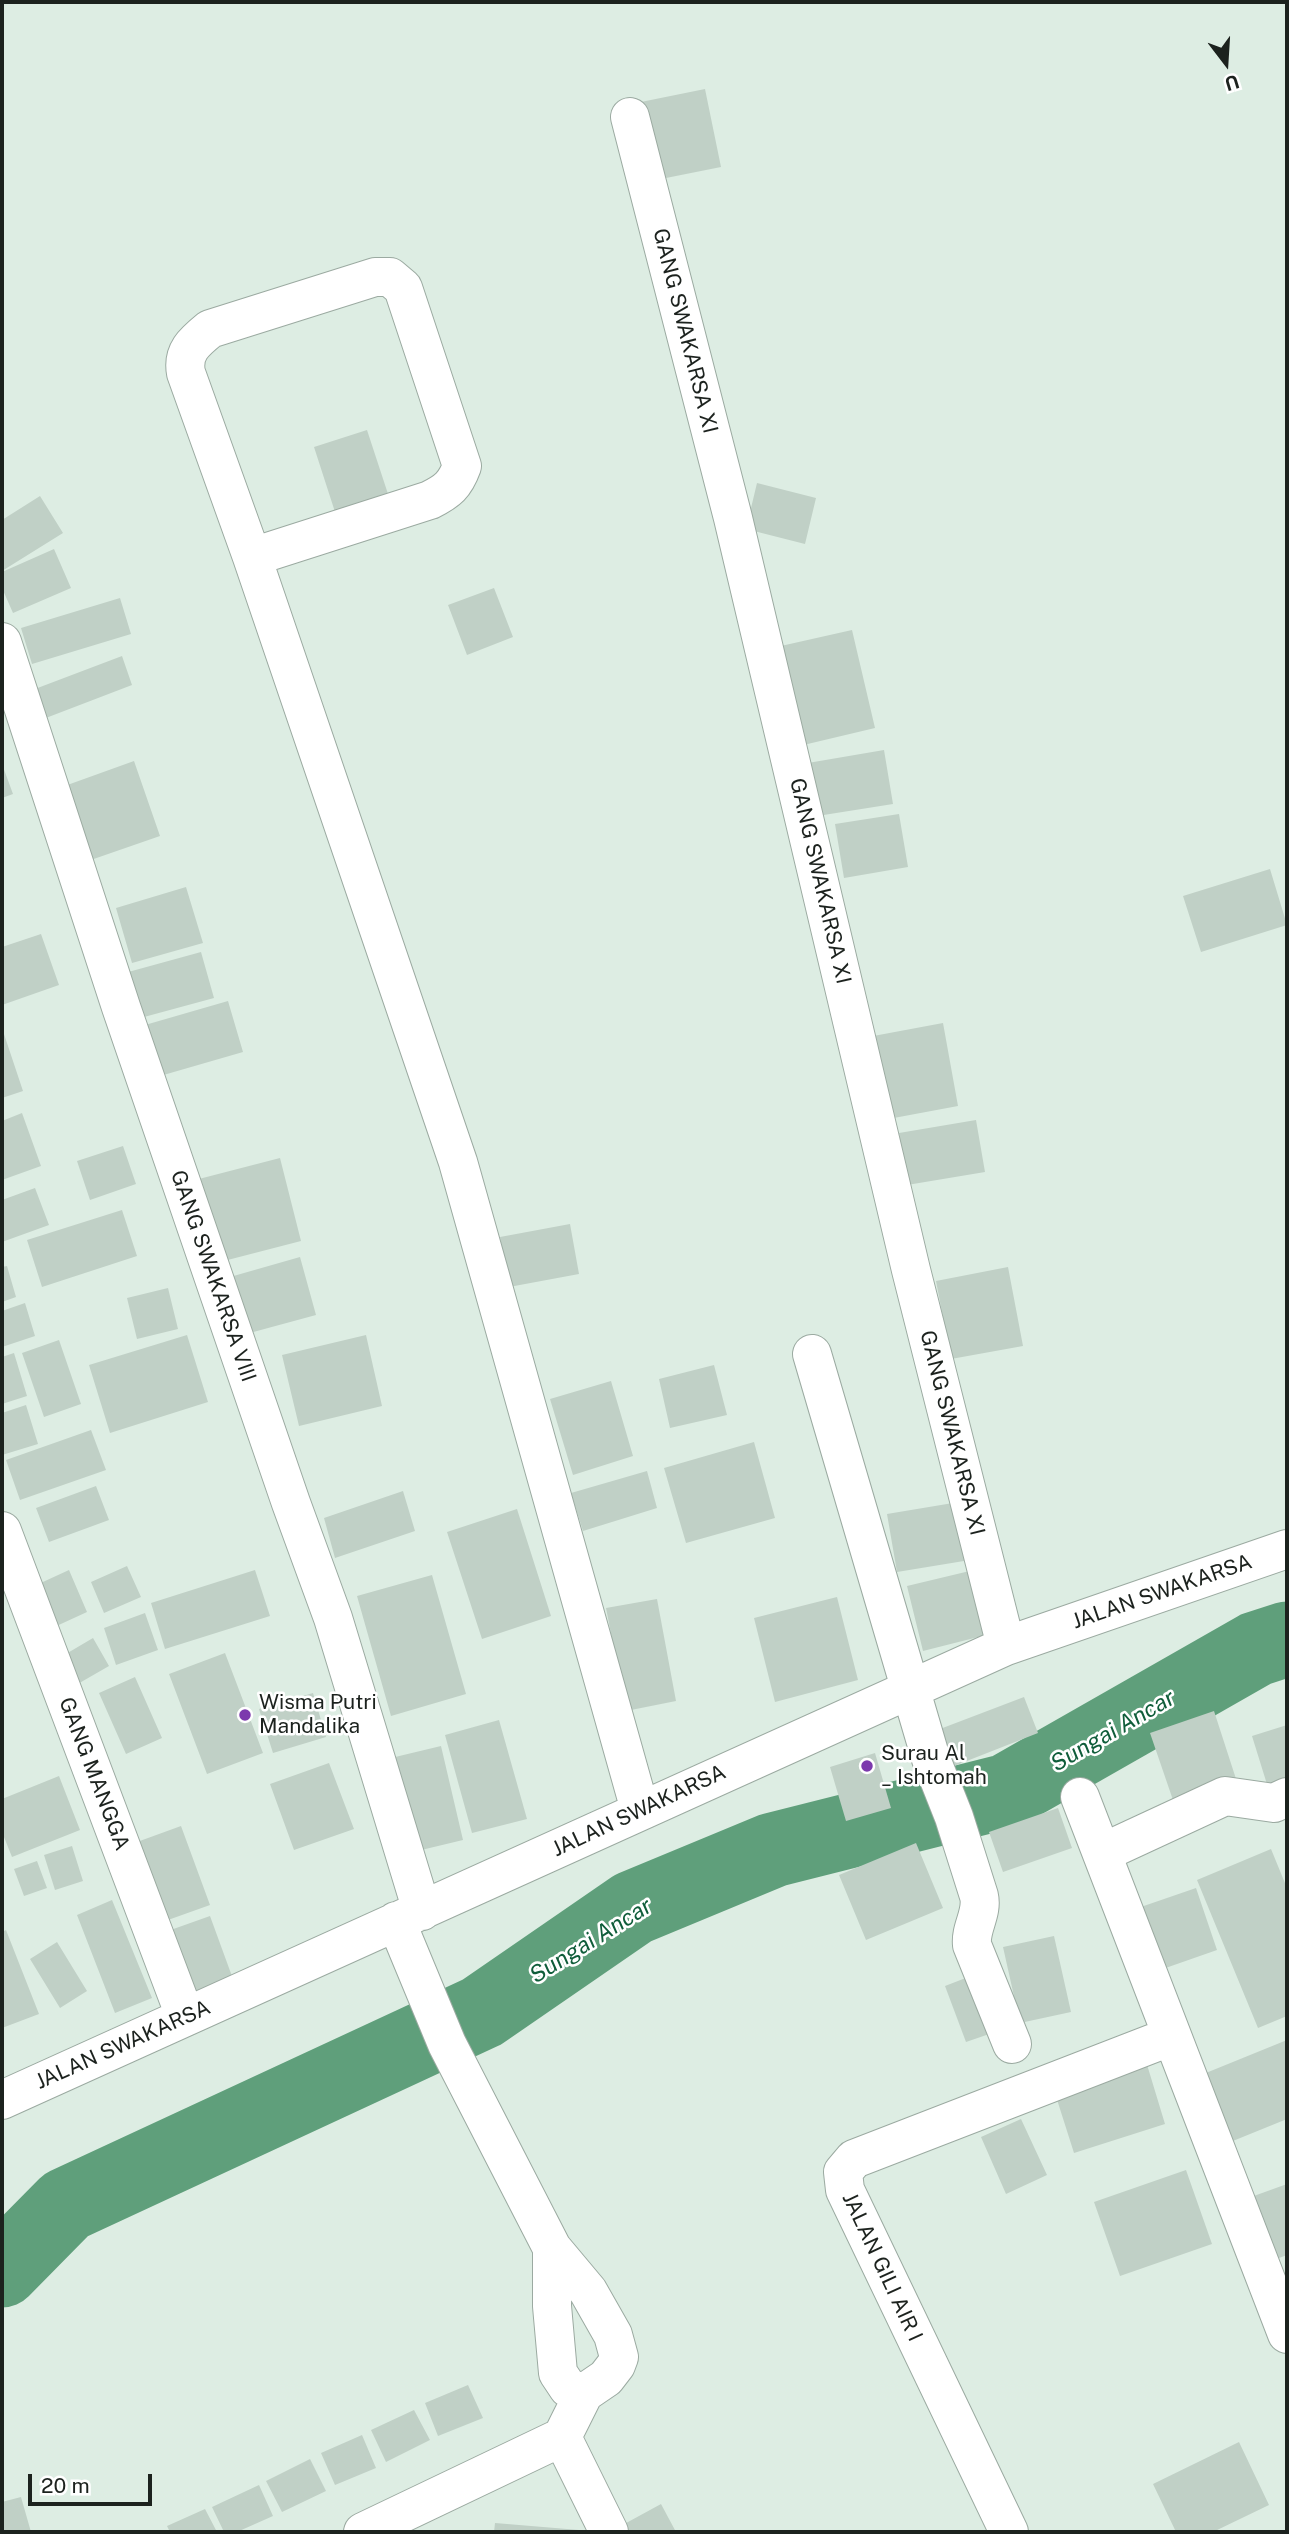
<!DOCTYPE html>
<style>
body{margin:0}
#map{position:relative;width:1289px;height:2534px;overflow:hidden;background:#ddede3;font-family:"Public Sans",sans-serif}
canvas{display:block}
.frame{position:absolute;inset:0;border:4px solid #1c221e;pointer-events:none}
.north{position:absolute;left:1191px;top:28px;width:70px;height:70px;-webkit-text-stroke:5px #fff;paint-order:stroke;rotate:163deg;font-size:19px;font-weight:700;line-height:28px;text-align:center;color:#1c221e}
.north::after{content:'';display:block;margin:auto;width:24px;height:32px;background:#1c221e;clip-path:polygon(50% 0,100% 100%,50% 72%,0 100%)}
.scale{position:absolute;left:28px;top:2474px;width:124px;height:32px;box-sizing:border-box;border:4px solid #1c221e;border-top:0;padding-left:9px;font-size:21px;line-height:24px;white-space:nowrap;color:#1c221e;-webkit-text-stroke:5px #fff;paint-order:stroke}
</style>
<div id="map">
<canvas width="1289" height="2534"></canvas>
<div class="frame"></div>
<div class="north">U</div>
<div class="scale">20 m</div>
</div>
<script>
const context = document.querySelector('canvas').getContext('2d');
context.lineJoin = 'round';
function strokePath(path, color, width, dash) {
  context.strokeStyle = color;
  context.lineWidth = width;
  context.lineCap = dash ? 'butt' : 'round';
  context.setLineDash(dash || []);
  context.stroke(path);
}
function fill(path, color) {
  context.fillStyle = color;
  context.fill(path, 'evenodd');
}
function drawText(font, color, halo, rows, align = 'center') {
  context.font = font + ' "Public Sans",sans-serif';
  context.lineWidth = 5;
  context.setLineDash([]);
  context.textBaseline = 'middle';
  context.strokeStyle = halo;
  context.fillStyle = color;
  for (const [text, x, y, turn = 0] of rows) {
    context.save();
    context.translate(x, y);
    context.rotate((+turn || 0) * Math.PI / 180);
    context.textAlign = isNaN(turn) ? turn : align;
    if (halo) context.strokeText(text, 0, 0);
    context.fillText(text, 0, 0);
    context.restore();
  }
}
strokePath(new Path2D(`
 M2 2270 66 2205 482 2012 633 1908 773 1850 1007 1791 1256 1649 1287 1639`), '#5f9f7b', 75);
fill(new Path2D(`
 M705 89 721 167 651 181 636 103Z
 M367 430 388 494 335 512 314 447Z
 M757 483 816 498 805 544 746 529Z
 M40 496 63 533 2 571V520Z
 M54 549 71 588 13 613 2 588V572Z
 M494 588 513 637 467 655 448 605Z
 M120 598 131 634 32 664 21 628Z
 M852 630 875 728 795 747 772 648Z
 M122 656 132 685 38 721 27 692Z
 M884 750 893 804 811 817 802 764Z
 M134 761 160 836 85 862 59 788Z
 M2 764 13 794 2 798Z
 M899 814 908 867 844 878 835 824Z
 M1270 869 1287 925 1201 952 1183 896Z
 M186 887 203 943 132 963 116 908Z
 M41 934 59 985 2 1005V947Z
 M201 952 214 998 133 1020 121 974Z
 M228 1001 243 1052 160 1076 145 1025Z
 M943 1023 958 1106 883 1120 868 1037Z
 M2 1028 23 1091 2 1098Z
 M22 1113 41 1166 2 1180V1121Z
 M976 1120 985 1172 907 1185 899 1133Z
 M123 1146 136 1184 90 1200 77 1161Z
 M280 1158 301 1241 216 1263 195 1180Z
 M35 1188 49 1225 2 1242V1200Z
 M122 1210 137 1256 42 1287 27 1240Z
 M570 1224 579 1274 509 1287 500 1237Z
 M300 1257 316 1315 246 1334 230 1277Z
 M7 1266 16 1297 2 1302V1267Z
 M1008 1267 1023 1346 951 1359 936 1281Z
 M168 1288 178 1329 137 1339 127 1298Z
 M25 1303 35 1336 2 1347V1311Z
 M187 1335 208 1402 110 1433 89 1365Z
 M366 1335 382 1406 299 1426 282 1355Z
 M59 1340 81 1404 44 1417 22 1353Z
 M14 1353 27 1396 2 1404V1357Z
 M714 1365 727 1415 670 1428 659 1379Z
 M611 1381 633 1456 573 1475 550 1399Z
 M26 1405 38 1444 2 1455V1413Z
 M91 1430 106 1470 20 1500 6 1460Z
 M754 1442 775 1518 686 1543 664 1468Z
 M647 1471 657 1508 583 1531 571 1493Z
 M96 1486 109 1520 49 1542 36 1508Z
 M403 1491 415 1531 335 1558 324 1518Z
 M959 1502 970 1560 897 1572 887 1514Z
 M517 1509 551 1616 482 1639 447 1532Z
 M127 1566 141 1597 104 1613 91 1582Z
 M978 1569 994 1633 923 1651 907 1586Z
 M69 1570 87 1612 50 1629 32 1587Z
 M255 1570 270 1616 165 1649 151 1603Z
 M432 1575 466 1694 391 1716 357 1596Z
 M837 1597 858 1680 775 1702 754 1618Z
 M657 1599 676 1701 626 1711 606 1608Z
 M145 1613 158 1650 116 1665 104 1628Z
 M93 1638 109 1666 69 1689 54 1661Z
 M225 1653 263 1753 207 1774 169 1674Z
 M135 1677 162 1738 126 1754 99 1693Z
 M313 1693 326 1737 273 1753 259 1709Z
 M1024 1697 1038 1733 954 1766 940 1729Z
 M1214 1711 1237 1782 1174 1803 1150 1733Z
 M499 1720 527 1819 472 1833 445 1735Z
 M1287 1725V1789L1270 1794 1252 1736Z
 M441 1746 463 1840 413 1852 391 1758Z
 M875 1753 891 1808 846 1821 830 1767Z
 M329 1763 354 1829 294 1850 270 1784Z
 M59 1776 80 1830 12 1857 2 1832V1799Z
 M1058 1808 1072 1848 1003 1872 989 1832Z
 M181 1826 210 1905 154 1925 126 1846Z
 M916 1843 943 1908 866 1940 839 1875Z
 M72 1846 83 1881 55 1890 44 1855Z
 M1271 1849 1287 1888V2016L1258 2028 1197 1880Z
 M37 1861 47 1888 24 1896 14 1869Z
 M1196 1888 1217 1950 1157 1971 1135 1909Z
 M112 1900 152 1998 115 2013 77 1915Z
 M210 1916 233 1979 187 1996 165 1932Z
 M6 1930 39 2014 2 2028V1932Z
 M1054 1936 1071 2012 1020 2023 1003 1947Z
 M57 1942 87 1991 60 2008 30 1959Z
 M976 1974 998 2031 966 2042 945 1986Z
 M1287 2040V2119L1223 2145 1196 2077Z
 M1145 2058 1165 2124 1074 2153 1053 2087Z
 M1021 2119 1047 2175 1006 2194 981 2137Z
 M1186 2170 1212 2244 1120 2276 1094 2202Z
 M1287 2184V2255L1263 2264 1240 2201Z
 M468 2385 483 2418 438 2436 425 2403Z
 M414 2410 430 2440 386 2462 371 2430Z
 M362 2435 376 2468 335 2485 321 2453Z
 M1239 2442 1269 2505 1213 2532H1176L1153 2484Z
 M310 2459 326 2491 282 2512 266 2481Z
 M259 2485 273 2516 237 2532H224L212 2507Z
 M21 2497 31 2532H2V2502Z
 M661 2504 676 2532H619L617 2528Z
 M205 2509 217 2532H170L167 2526Z
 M495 2523 579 2530V2532H494Z`), '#c0d0c6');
const minor = new Path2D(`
 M630 117 733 518 911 1270 1006 1646
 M252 557 430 500C448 491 455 485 462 466L403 288 390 277H375L210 329C194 342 182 352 186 373L252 557 458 1162 640 1810
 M2 642 121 1007 291 1503 333 1618 422 1911
 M812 1354 931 1759 954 1817 979 1896C983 1913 970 1928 972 1945L1012 2044
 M2 1531 185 2016
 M1080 1797 1287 2334
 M1102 1853 1225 1796 1274 1803 1287 1797
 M396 1921 447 2044 552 2248 588 2291 613 2335 619 2357 616 2365 606 2378 584 2393 562 2437 609 2532
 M2 2100 1006 1646 1287 1549
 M552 2248V2306L558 2373 568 2388 584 2393
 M363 2532 562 2437
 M1009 2532 845 2190 843 2172 854 2159 1172 2036`);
strokePath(minor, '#9baaa1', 40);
strokePath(minor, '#fff', 38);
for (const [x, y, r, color] of [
 [245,1715,7,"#7c39ad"],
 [867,1766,7,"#7c39ad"]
]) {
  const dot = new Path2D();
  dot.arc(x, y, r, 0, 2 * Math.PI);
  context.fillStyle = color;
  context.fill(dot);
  strokePath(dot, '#fff', 2.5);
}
drawText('21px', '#1c221e', '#fff', [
 ["GANG SWAKARSA XI",685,331,76],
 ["GANG SWAKARSA XI",820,881,77],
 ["GANG SWAKARSA VIII",213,1276,71],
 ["GANG SWAKARSA XI",952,1433,76],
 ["JALAN SWAKARSA",1162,1592,-19],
 ["GANG MANGGA",94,1774,69],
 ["JALAN SWAKARSA",639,1811,-25],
 ["JALAN SWAKARSA",123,2045,-24],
 ["JALAN GILI AIR I",882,2267,65]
]);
drawText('21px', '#1c221e', '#fff', [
 ["Wisma Putri",259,1703],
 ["Mandalika",259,1727],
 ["Surau Al",881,1754],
 ["_ Ishtomah",881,1778]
], 'left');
drawText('italic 23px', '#0f5d3a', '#fff', [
 ["Sungai Ancar",1113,1731,-30],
 ["Sungai Ancar",591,1941,-32]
]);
</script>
